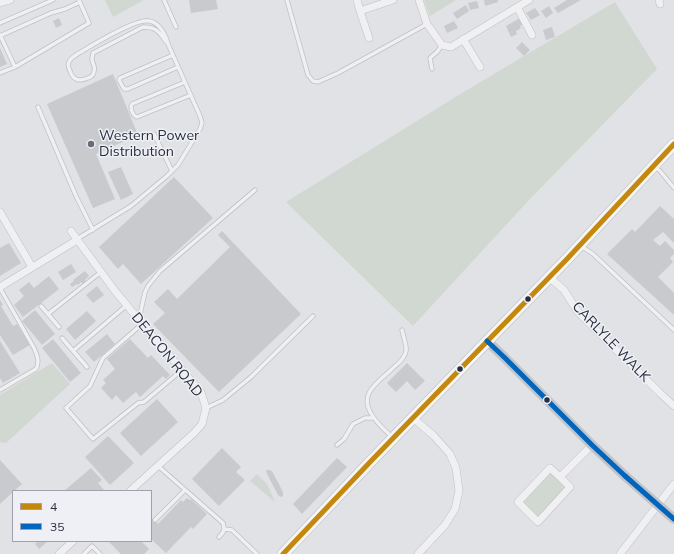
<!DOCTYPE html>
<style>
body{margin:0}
#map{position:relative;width:674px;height:554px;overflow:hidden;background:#e1e2e5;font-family:Mulish,sans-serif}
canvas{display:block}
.legend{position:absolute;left:12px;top:490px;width:140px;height:52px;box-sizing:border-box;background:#eef0f5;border:1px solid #9fa2ab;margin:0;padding:5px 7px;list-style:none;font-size:12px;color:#292d3d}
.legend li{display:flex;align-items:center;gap:8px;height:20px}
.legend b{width:20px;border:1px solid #9fa2ab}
</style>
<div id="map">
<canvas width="674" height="554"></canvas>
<ul class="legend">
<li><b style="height:5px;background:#c4880f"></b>4</li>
<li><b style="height:5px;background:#0065bd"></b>35</li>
</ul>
</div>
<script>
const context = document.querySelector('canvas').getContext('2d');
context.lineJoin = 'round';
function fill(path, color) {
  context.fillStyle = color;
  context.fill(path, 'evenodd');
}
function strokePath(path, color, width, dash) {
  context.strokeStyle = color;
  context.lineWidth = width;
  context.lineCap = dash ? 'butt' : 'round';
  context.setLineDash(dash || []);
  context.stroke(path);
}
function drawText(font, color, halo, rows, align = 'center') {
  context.font = font + ' Mulish,sans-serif';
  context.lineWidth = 3;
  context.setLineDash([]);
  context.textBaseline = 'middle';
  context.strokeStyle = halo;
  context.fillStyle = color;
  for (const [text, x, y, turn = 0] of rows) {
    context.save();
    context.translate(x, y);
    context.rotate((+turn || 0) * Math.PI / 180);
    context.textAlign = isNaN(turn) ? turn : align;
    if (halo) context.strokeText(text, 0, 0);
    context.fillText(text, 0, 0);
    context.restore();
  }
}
fill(new Path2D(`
 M105 0H144L113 17Z
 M424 0H456L430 16Z
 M615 2 657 69 529 200 413 326 286 202 462 93Z
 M52 363 70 384 6 443 0 442V395Z
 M550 468 570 487 538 522 518 502Z
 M257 474 267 484 275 502 250 481Z`), '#d0d8d1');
fill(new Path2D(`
 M189 0H216L218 9 191 13Z
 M484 0H498V2L485 6Z
 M567 0H581L558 13 554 8Z
 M477 1 479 8 470 10 468 3Z
 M466 5 469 11 457 19 453 13Z
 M549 6 553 13 546 18 541 11Z
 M535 8 540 15 531 20 526 13Z
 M59 18 62 25 56 28 53 21Z
 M520 18 523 24 520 26 521 28 516 31 517 34 511 37 506 26Z
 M454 21 458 28 447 33 444 26Z
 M552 27 555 37 546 40 543 30Z
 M522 42 530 50 524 56 516 48Z
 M0 48 7 64 0 67Z
 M113 74 138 135 96 154 115 199 93 208 47 104Z
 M121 167 133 194 121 200 108 172Z
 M174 177 213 218 141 284 123 264 118 269 99 247Z
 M660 206 674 219V243L663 232 653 240 660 246 665 241 674 250V254L670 258 673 262 658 277 674 293V315L607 254 632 229 635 232Z
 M222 231 301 314 219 392 153 324 165 313 154 302 168 289 177 299 230 247 218 235Z
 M9 243 21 263 0 276V248Z
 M71 264 76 272 63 280 58 272Z
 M85 271 89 276 85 280 86 282 83 284 81 282 78 285 77 284 72 287 70 284 74 281 73 280Z
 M49 276 59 289 23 317 14 305 24 296 19 290 29 282 34 288Z
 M97 286 104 295 93 303 86 295Z
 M0 300 3 305 1 306 13 326 17 324 30 345 13 355 0 335Z
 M35 310 55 334 42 345 22 321Z
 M87 311 96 321 75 340 66 329Z
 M107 334 115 344 94 362 85 352Z
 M53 339 81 373 70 382 42 348Z
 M130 339 148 358 151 355 170 375 166 379 163 376 140 397 136 392 123 403 116 395 112 400 101 388 106 383 103 380 115 369 107 359Z
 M0 341 20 373 3 383 0 378Z
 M407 363 425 381 415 390 407 381 396 392 387 383Z
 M157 399 178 422 141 456 120 433Z
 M108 436 134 463 110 485 85 457Z
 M222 448 241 467 236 472 245 480 219 506 192 479Z
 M337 458 347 467 302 514 293 504Z
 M0 460 22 484 14 491H13V492L0 504Z
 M91 468 102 480 98 483 104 490 103 491H64Z
 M266 470H269L272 471 283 492V496L281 497 278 495 267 474Z
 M187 498 190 500 191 499 207 514 193 529 191 527 166 553 151 539V517L158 524 181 500 183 502Z
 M38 541H48L39 549 35 544Z
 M108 541H141L149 549 144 554H121Z`), '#c9cacd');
const lane = new Path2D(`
 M164 0 176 27
 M287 0 308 75 313 81 318 82 338 73 427 24
 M0 23 53 0
 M0 35 15 67
 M0 36 51 13 65 9 80 2
 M173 55 120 78 119 80 124 89H128L178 67
 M432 69 430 58 437 52 442 45
 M0 73 15 67 89 23 79 0
 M185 82 132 104 131 106C131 110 133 116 137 117L191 95
 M38 107 76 196 93 230
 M154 134 172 171
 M655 167 660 171 674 188
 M77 239 131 206 167 176 178 165 200 129 202 123 200 116 168 44C166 35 159 22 149 21 136 18 89 47 76 55 73 57 70 59 69 62 67 65 69 68 70 71 73 80 79 82 88 78 91 77 94 75 94 71 96 67 92 63 92 59 92 58 93 53 93 53L143 27C158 27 159 33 168 44
 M581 246 593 254 674 330
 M0 288 34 348C37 355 40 361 36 369L0 390
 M41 306 59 327
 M48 314 101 272
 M139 319 145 292 148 286 160 271 255 190
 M142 324 103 358 90 386 66 408 93 439 138 403 144 402 182 370
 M62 338 87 367
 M73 351 127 305
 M206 408 223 400 251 377 313 316
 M392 437C381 427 361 409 369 393 373 384 386 375 393 368 398 364 405 358 406 351 407 345 403 336 402 330
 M337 445 344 439 353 424 365 418H374
 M158 466 223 523C225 530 224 532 219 537
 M155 520 185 490
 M225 529 232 530 257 554
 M84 554 92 546 100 554`);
const street = new Path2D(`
 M357 0 360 11
 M419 0 427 24 442 45 451 47 529 0
 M659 0 660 4
 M0 3 10 0
 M517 7 532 35
 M369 38 360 11 393 0
 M463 39 480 67
 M0 212 32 267
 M71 231 115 291 155 339 201 392 206 408 202 424 194 433 130 491
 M549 277 564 290 578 312 661 394 674 406
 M0 287 77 240
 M413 418 434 436 450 454 456 468 459 491 455 509 445 525 418 554
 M560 477 570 487 538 522 518 502 550 468 560 477 592 445
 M59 554 73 541
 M620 554 674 484`);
const primary = new Path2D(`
 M283 554 372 460 567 259 674 144`);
strokePath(lane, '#bfc0c3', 5);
strokePath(street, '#bfc0c3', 8);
strokePath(primary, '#bdbfc3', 12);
strokePath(lane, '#f0f0f2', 3.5);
strokePath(street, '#f0f0f2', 7);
strokePath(new Path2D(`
 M487 341 505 358 592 445 624 475 674 519`), '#c2c3c8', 10);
strokePath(primary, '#f5f5f6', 11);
strokePath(new Path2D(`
 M283 554 372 460 567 259 674 144`), '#c4880f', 5);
strokePath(new Path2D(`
 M487 341 505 358 592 445 624 475 674 519`), '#0065bd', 5);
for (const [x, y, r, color] of [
 [91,144,4,"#696c78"],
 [528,299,3.5,"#292d3d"],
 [460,369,3.5,"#292d3d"],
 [547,400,3.5,"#292d3d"]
]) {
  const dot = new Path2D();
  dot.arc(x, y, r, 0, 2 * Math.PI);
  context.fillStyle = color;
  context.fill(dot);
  strokePath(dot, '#eef0f5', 1.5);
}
drawText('14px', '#292d3d', '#eef0f5', [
 ["Western Power",99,136],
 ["Distribution",99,152]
], 'left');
drawText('14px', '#292d3d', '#eef0f5', [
 ["CARLYLE WALK",611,342,46],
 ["DEACON ROAD",167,355,51]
]);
</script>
